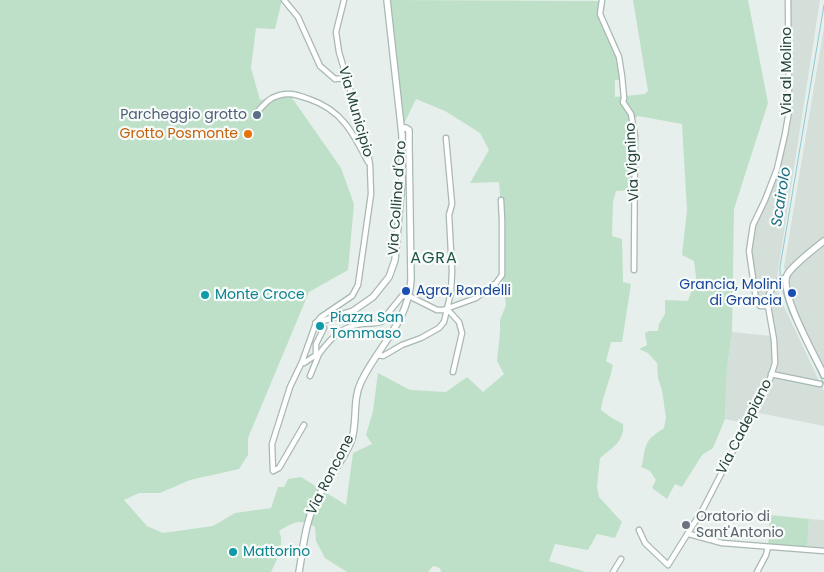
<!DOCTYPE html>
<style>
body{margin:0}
canvas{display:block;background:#e6efeb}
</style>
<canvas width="824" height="572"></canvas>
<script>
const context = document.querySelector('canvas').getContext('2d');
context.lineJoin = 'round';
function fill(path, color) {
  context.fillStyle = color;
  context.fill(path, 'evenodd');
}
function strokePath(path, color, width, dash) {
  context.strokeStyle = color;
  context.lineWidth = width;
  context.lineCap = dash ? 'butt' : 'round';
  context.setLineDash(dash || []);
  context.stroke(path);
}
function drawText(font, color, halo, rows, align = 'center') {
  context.font = font + ' Poppins,sans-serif';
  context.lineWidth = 4.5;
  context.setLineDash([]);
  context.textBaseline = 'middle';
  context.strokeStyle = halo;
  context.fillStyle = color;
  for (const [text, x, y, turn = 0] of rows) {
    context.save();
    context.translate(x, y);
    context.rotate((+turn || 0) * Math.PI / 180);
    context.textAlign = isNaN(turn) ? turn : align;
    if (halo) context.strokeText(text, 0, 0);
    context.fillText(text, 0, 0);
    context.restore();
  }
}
fill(new Path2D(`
 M788 0H820L776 284 781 300 824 391V426L759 413 748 424 725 419 727 368 732 332 771 336 767 306H760L756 299 750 261 753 225 777 169 789 111Z
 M824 27V372L793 306 784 267Z
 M809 519 824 520V551L807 550Z`), '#d4dfda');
fill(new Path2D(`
 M0 0H282L275 29 256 28 251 68 260 100 290 95 341 168 354 204 348 270 309 292 248 438V455L239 469 190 480 160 493H139L124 500 147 526 163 533 213 526 235 513 271 508 278 487H284L288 479 301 477 346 505 353 453 372 444 366 435 373 411 378 373 410 390 446 392 467 377 483 392 504 374 497 361 500 332V320L506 305 502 275V220L499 182 470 183 489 150 480 133 445 111 416 99 402 128 389 0 602 1 600 14 619 57 623 80H615V97L645 94 648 91 633 0H748L768 103 734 209 732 332 727 368 725 419 713 448 702 455 682 487 675 484 667 499 652 488 656 480 650 471 641 467C644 460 643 453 646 446 648 438 657 433 664 428L666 418 662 390 658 378 657 363 648 353 639 349 647 345 645 333 649 331H658L659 324 665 314V300L688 301 696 277 694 261 682 255 687 210 682 124 638 116 630 122 631 190 616 191 613 202 612 236 622 239 623 282 631 284 622 342H611L606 361 613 365C610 381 603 394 601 410L612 418 623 424C625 441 612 448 600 458L597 487 599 497 622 522 615 538 597 534 588 550 555 544 549 561 586 572H441L440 568 433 566 428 572H347L325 558 316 541 315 527C299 518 294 522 279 531 285 543 277 561 271 572H0Z
 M770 515 809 519 807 550 768 547Z`), '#bfe0c8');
strokePath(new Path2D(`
 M780 278V267L824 5
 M780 282 789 311 824 384`), '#8ec9d4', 1);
const minor = new Path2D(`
 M284 0 298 17 320 66 335 79 346 78
 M602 0 600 14 619 57 622 76 624 98 623 102 631 114 635 136 634 270
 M255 114C261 109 265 102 272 98 286 91 295 94 309 99 342 110 353 133 368 162
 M767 306H760L756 299 749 251 753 225 765 200 777 169 785 134 789 111 788 0
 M448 310 459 322 462 333 453 372
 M316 323 324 328 316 344V355L319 354C330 339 341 327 361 324 368 323 374 324 381 322L402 296H409L437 310H443L476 298 496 283 502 275V220L501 200
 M378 355 383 356 402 345 421 338 439 328 444 322 451 292 452 271 449 215 452 204 446 138
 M304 363 316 355
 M771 374 820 384
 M310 376 319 354
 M304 425 279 468 273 471 272 444 290 387 302 362 316 323 321 317 352 296 358 285 371 194 370 165 367 147 339 52 336 32 344 0
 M639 530 645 543 668 565 703 509 770 379 775 363 774 340 767 300C770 290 776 281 786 277
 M689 534 722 543 824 551
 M613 572 621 559
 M757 572 766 555 768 547`);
const tertiary = new Path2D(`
 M824 241C815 248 792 266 787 275 779 293 815 356 824 375
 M316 323 353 311 373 297 389 277 395 260 402 181V135L387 0
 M299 572C303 549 305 523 316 501 326 481 342 463 351 442 358 423 352 400 361 382 378 346 408 323 411 280L409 146V130L406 128H402`);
strokePath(minor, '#a8b8b2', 7);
strokePath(tertiary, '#a8b8b2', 8);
strokePath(minor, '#fff', 4.5);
strokePath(tertiary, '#fff', 5.5);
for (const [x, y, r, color] of [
 [257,115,5,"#5c6f8a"],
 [248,134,5,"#e8710a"],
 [406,291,5,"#1a4fb4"],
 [792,293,5,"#1a4fb4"],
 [205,295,5,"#0f9aa8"],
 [320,326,5,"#0f9aa8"],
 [686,525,5,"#6b7280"],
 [233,552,5,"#0f9aa8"]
]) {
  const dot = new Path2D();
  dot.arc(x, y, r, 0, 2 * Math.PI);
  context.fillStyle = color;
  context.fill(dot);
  strokePath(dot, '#f7fbf9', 2);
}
drawText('14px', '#24423a', '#f7fbf9', [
 ["Via al Molino",787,71,-90],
 ["Via Municipio",355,112,74],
 ["Via Vignino",633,162,-93],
 ["Via Collina d'Oro",398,198,-86],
 ["Via Cadepiano",745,427,-63],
 ["Via Roncone",331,475,-63]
]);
drawText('14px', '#4e5e75', '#f7fbf9', [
 ["Parcheggio grotto",247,115]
], 'right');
drawText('14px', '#c56008', '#f7fbf9', [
 ["Grotto Posmonte",238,134]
], 'right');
drawText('14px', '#164399', '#f7fbf9', [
 ["Grancia, Molini",782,285],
 ["di Grancia",782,301],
 ["Agra, Rondelli",416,291,"left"]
], 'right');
drawText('14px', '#0d838f', '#f7fbf9', [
 ["Monte Croce",215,295],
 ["Piazza San",330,318],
 ["Tommaso",330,334],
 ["Mattorino",243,552]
], 'left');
drawText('14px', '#5b616d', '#f7fbf9', [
 ["Oratorio di",696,517],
 ["Sant'Antonio",696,533]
], 'left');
drawText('italic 15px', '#1c6f80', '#f7fbf9', [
 ["Scairolo",782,197,-81]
]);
context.letterSpacing = '1px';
drawText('16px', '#1f5548', '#f7fbf9', [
 ["AGRA",434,259]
]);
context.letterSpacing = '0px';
</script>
